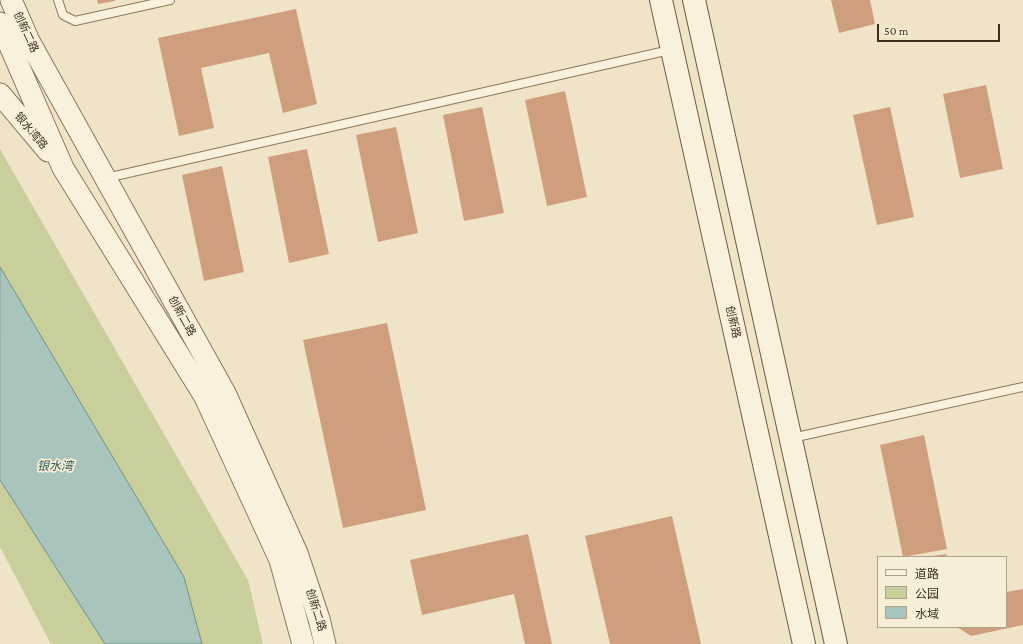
<!DOCTYPE html>
<meta charset="utf-8">
<style>
body{margin:0}
#map{position:relative;width:1023px;height:644px;overflow:hidden;background:#f0e4c8;font-family:"Crimson Pro","Noto Sans SC",serif}
canvas{display:block}
.legend{position:absolute;left:877px;top:556px;width:130px;height:72px;box-sizing:border-box;background:#f7eed8;border:1px solid #ada18e;margin:0;padding:5px 7px;list-style:none;font-size:12px;color:#3d2e20}
.legend li{display:flex;align-items:center;gap:8px;height:20px}
.legend b{width:20px;border:1px solid #ada18e}
.scale{position:absolute;left:877px;top:24px;width:123px;height:18px;box-sizing:border-box;border:2px solid #3d2e20;border-top:0;padding-left:5px;font-size:12px;line-height:14px;white-space:nowrap;color:#3d2e20;-webkit-text-stroke:3px #f7eed8;paint-order:stroke}
</style>
<div id="map">
<canvas width="1023" height="644"></canvas>
<ul class="legend">
<li><b style="height:5px;background:#faf1dc"></b>道路</li>
<li><b style="height:11px;background:#c9cf9b"></b>公园</li>
<li><b style="height:11px;background:#a9c4bc"></b>水域</li>
</ul>
<div class="scale">50 m</div>
</div>
<script>
const context = document.querySelector('canvas').getContext('2d');
context.lineJoin = 'round';
function fill(path, color) {
  context.fillStyle = color;
  context.fill(path, 'evenodd');
}
function strokePath(path, color, width, dash) {
  context.strokeStyle = color;
  context.lineWidth = width;
  context.lineCap = dash ? 'butt' : 'round';
  context.setLineDash(dash || []);
  context.stroke(path);
}
function drawText(font, color, halo, rows, align = 'center') {
  context.font = font + ' "Crimson Pro","Noto Sans SC",serif';
  context.lineWidth = 3.5;
  context.setLineDash([]);
  context.textBaseline = 'middle';
  context.strokeStyle = halo;
  context.fillStyle = color;
  for (const [text, x, y, turn = 0] of rows) {
    context.save();
    context.translate(x, y);
    context.rotate((+turn || 0) * Math.PI / 180);
    context.textAlign = isNaN(turn) ? turn : align;
    if (halo) context.strokeText(text, 0, 0);
    context.fillText(text, 0, 0);
    context.restore();
  }
}
fill(new Path2D(`
 M0 149 248 580 263 644H51L0 547Z`), '#c9cf9b');
const water = new Path2D(`
 M0 267 184 577 202 644H105L0 480Z`);
fill(water, '#a9c4bc');
strokePath(water, '#6f938a', 1);
fill(new Path2D(`
 M97 0H115V1L98 4Z
 M831 0H870L875 24 839 33Z
 M296 9 317 104 283 113 269 53 201 68 214 128 179 136 158 38Z
 M986 85 1003 169 960 178 943 94Z
 M565 91 587 197 547 206 525 100Z
 M482 107 504 213 464 221 443 115Z
 M890 107 914 217 877 225 853 115Z
 M396 127 418 233 378 242 356 135Z
 M307 149 329 254 289 263 268 157Z
 M222 166 244 272 204 281 182 175Z
 M387 323 426 510 343 528 303 340Z
 M924 435 947 549 903 557 880 445Z
 M672 516 701 644H610L585 536Z
 M528 534 552 644H525L514 594 422 615 410 560Z
 M946 554 947 557H932V556Z
 M1023 589V625L971 636 957 627H1006V592Z`), '#cf9f7d');
const service = new Path2D(`
 M58 0 63 15 75 21 170 0
 M106 178 670 50
 M792 438 1023 387`);
const tertiary = new Path2D(`
 M11 0 29 41 225 393 297 553 319 619 325 644
 M0 23 63 168 205 397 280 560 303 644
 M0 94 48 151`);
const secondary = new Path2D(`
 M661 0 804 644
 M694 0 836 644`);
strokePath(service, '#8d765c', 10);
strokePath(tertiary, '#8d765c', 23);
strokePath(secondary, '#6f573f', 24);
strokePath(service, '#faf1dc', 8);
strokePath(tertiary, '#faf1dc', 21);
strokePath(secondary, '#faf1dc', 22);
drawText('11px', '#3d2e20', '#f7eed8', [
 ["创新二路",26,32,65],
 ["银水湾路",31,131,50],
 ["创新二路",182,316,61],
 ["创新路",733,322,77],
 ["创新二路",316,610,73]
]);
drawText('italic 12px', '#2f5d5a', '#f7eed8', [
 ["银水湾",55,466]
]);
</script>
